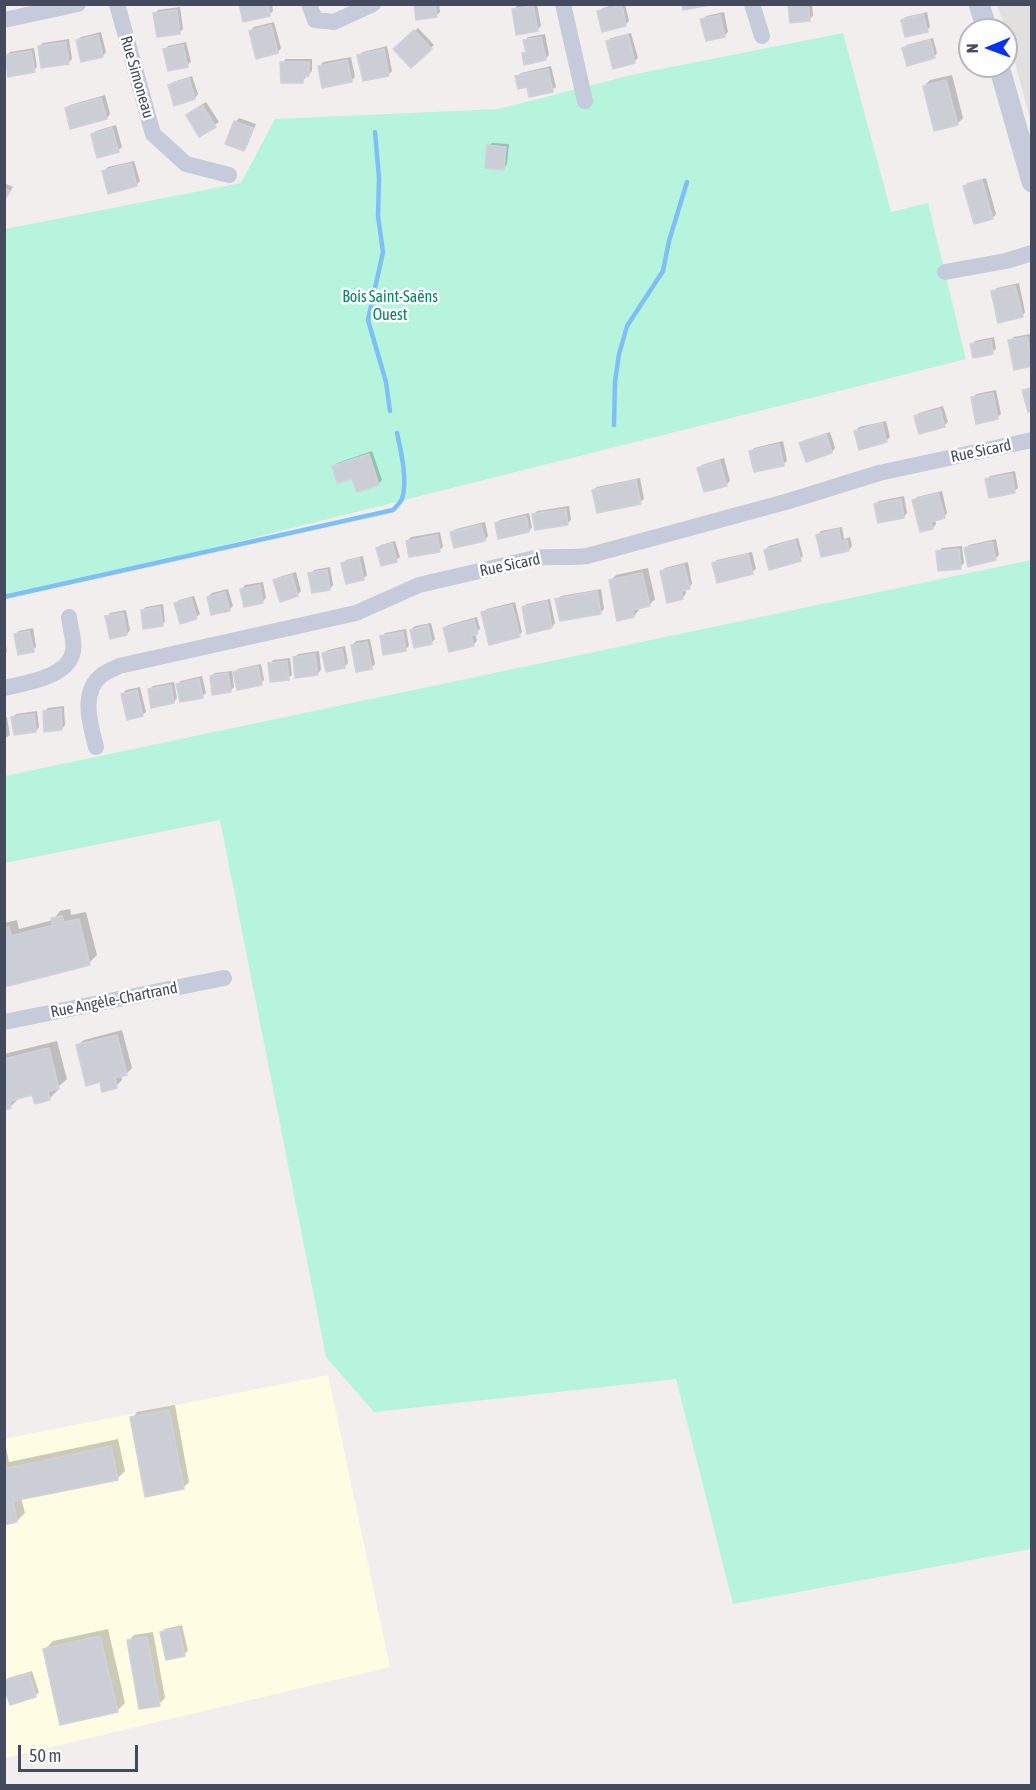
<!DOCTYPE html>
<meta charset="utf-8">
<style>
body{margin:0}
#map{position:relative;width:1036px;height:1790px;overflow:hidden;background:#f1eeed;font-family:"Asap Condensed",sans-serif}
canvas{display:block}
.frame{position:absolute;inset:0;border:6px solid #444b5e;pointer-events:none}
.north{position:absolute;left:958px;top:18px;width:60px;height:60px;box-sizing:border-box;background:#fff;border:2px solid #b4b7bf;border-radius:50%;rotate:269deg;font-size:16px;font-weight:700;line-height:24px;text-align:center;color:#444b5e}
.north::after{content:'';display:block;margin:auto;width:21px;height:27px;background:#0332f5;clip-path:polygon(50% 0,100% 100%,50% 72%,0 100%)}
.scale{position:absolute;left:18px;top:1745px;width:120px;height:27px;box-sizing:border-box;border:3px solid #444b5e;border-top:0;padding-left:8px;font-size:18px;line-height:21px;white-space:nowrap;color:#444b5e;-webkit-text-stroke:4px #fff;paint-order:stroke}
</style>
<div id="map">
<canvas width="1036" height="1790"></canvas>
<div class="frame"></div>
<div class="north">N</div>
<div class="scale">50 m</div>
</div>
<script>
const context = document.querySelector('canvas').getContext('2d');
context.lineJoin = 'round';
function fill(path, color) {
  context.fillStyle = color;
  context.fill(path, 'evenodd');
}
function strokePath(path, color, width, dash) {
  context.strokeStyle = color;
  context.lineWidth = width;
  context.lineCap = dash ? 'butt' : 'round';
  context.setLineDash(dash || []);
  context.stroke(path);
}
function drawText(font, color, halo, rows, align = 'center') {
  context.font = font + ' "Asap Condensed",sans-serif';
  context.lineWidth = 5;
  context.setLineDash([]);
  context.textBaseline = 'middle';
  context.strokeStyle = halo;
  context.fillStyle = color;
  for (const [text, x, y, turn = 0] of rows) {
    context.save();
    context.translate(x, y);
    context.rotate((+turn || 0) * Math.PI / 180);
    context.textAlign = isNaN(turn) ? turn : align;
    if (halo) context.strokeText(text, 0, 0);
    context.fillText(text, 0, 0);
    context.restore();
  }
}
fill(new Path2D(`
 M328 1375 390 1667 5 1758 4 1439Z`), '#fefde4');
fill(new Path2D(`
 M997 5H1031V122L1006 30Z`), '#e2dfdf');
fill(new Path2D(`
 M843 33 891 212 928 203 966 359 77 582 5 598V229L241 183 275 119 499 109 631 75Z
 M1031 560V1549L733 1604 676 1379 374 1412 326 1357 220 820 5 863V776Z`), '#b6f4dd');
fill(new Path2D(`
 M240 4H272L273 11 270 14Z
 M416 4H439L440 12 436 16Z
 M526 4H537L541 26 537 30 514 10 517 6Z
 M617 4H625L629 21 626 24 599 12 603 8Z
 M790 4H812L813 16 809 19Z
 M180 7 183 29 179 33 155 14 158 10Z
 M724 12 728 32 725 35 702 20 706 16Z
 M927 12 930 27 927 30 902 20 906 17Z
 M274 22 281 48 278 52 250 31 254 27Z
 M418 28 434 45 411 66 395 49Z
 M101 32 106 52 103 56 77 40 81 37Z
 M631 33 638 58 634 62 608 41 611 38Z
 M545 34 549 55 545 59 523 54 527 50 525 41 528 37Z
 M933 38 937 53 934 57 903 49 907 45Z
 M69 39 72 59 69 62 39 46 43 43Z
 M186 42 191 62 187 65 165 50 168 46Z
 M387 46 392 71 389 74 364 80 359 55 363 52Z
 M34 48 37 67 34 70 6 56 10 52Z
 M351 57 355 77 351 81 320 66 323 62Z
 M286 59H312V71L309 74H306V77L302 81 282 63Z
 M551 66 556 87 552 90 528 85 517 77 521 73Z
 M952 75 963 118 957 124 924 86 930 80Z
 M192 76 198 94 195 98 170 86 173 82Z
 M105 95 110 114 107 118 66 108 70 105Z
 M206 102 219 122 199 135 191 112Z
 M239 118 256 124 247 146 244 149 227 143 236 121Z
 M116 125 122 147 118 150 92 135 96 131Z
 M492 143 509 144 507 164 504 168 488 146Z
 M134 161 140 181 136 185 104 171 108 167Z
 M986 178 996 214 993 218 975 223 965 187 968 183Z
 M4 183 13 187 4 201Z
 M1019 283 1025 312 1022 316 993 292 997 288Z
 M1030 334 1032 339V365L1010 341 1014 337Z
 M994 337 996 349 992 352 972 344 975 341Z
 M996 390 1001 414 997 418 973 398 976 394Z
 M943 406 948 422 944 426 915 416 919 413Z
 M886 421 890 437 886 441 856 431 859 427Z
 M830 432 835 448 832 452 806 460 801 444 805 440Z
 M783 441 787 461 783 464 751 451 754 448Z
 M372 451 382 480 379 483 358 490 353 477 333 467 337 463Z
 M724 458 730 481 727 484 705 490 698 468 702 465Z
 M1015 471 1018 488 1014 491 986 480 990 476Z
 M640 478 644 499 640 502 593 490 597 487Z
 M942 491 947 513 944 517 935 519 936 524 933 528 914 501 917 497Z
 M904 496 907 513 904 517 876 504 879 501Z
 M569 506 571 520 568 523 534 514 537 511Z
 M529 513 532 527 529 531 496 523 500 520Z
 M485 522 488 536 485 540 455 547 452 533 456 529Z
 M842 527 844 539 850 537 852 546 849 550 818 535 821 531Z
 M440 532 443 547 439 550 407 541 411 537Z
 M798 538 803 556 800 559 765 550 769 546Z
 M996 539 999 555 995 559 965 549 969 545Z
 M395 541 400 557 396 560 377 548 381 545Z
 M962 546 964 563 960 567 938 552 942 548Z
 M752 552 756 569 752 572 713 564 717 560Z
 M363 556 367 575 364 578 343 563 346 560Z
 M688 562 692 584 689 587 685 588 686 594 682 598 662 571 665 568Z
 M330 567 333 585 330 589 310 574 314 570Z
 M648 568 655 599 649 605 639 607V610L634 616 610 581 616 575Z
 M296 572 301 591 297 595 275 581 279 577Z
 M263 582 266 598 262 602 242 589 245 585Z
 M228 589 233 606 229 610 208 597 212 593Z
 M601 589 604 609 601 612 557 599 561 596Z
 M194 596 200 614 196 617 176 603 179 600Z
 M550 599 555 623 552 627 523 607 527 604Z
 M515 602 522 632 519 636 483 613 487 609Z
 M163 604 165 621 162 625 142 610 146 607Z
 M126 610 130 630 127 634 107 617 110 613Z
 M477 617 480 629 475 633 477 641 473 645 444 628 448 625Z
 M431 623 435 639 431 643 411 630 415 626Z
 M33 628 36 647 33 650 15 634 19 631Z
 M406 629 409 646 406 649 382 637 385 633Z
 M4 633 7 652 4 655Z
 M370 639 375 664 371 668 352 645 356 641Z
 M345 646 348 663 344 667 324 653 328 650Z
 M319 651 321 670 317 674 295 657 298 654Z
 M290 658 292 675 288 678 270 664 273 660Z
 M261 664 264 680 261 683 234 672 238 669Z
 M232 671 234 687 230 691 211 676 215 673Z
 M202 676 206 693 202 696 177 685 181 681Z
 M174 682 177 698 174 702 149 690 153 686Z
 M140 687 146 712 142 715 122 694 126 690Z
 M64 706 65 725 62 729 44 711 48 708Z
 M37 711 39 727 36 731 13 717 16 714Z
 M7 717 10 735 4 739V718Z
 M70 909 71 915 86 912 97 955 89 963 4 985V923L17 920 19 929 53 920 60 911Z
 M122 1030 132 1068 126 1074 121 1075 122 1080 116 1086 101 1081 78 1045 84 1040Z
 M57 1041 67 1079 57 1088 58 1090 50 1098 33 1094 18 1097V1099L10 1107 4 1109V1054Z
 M175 1405 189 1482 183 1488 132 1418 137 1412Z
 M4 1438 9 1462 118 1439 125 1471 117 1479 21 1498 25 1513 17 1521 4 1523Z
 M182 1625 188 1651 184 1654 162 1632 165 1629Z
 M108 1629 125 1703 117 1711 45 1649 53 1641Z
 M153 1632 165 1698 159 1704 128 1641 134 1635Z
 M32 1671 39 1692 35 1696 4 1682 8 1678Z`), '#0003');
strokePath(new Path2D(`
 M375 132 379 178 378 216 383 252 368 320 386 382 390 411
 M614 425 615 382 619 354 627 326 663 271 669 241 687 182
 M4 597 393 510C396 507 400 503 402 499 408 481 401 451 397 433`), '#7ec0f6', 4.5);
const building = new Path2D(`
 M239 4H268L270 16 243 22Z
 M414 4H435L437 17 416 20Z
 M682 4H710V5L683 10Z
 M788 4H808L810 21 790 23Z
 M622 5 626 26 602 32 597 11Z
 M533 6 538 31 516 35 512 9Z
 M177 10 180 34 157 37 153 13Z
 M923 14 928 32 905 37 901 20Z
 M720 15 725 37 706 41 700 19Z
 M271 25 278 53 256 59 249 31Z
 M414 30 432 49 411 68 393 49Z
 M98 35 103 57 81 62 76 40Z
 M628 35 635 63 613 69 606 41Z
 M541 37 546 60 524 65 522 53 526 52 523 40Z
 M930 40 935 58 907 66 902 48Z
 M66 42 69 64 41 68 38 46Z
 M183 45 188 67 168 71 163 49Z
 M384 49 389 76 363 81 357 55Z
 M31 51 35 72 8 77 5 55Z
 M347 60 352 82 322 88 318 66Z
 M280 62H309V76H303V83H281Z
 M548 69 553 92 529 97 527 87 518 89 515 76Z
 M189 78 195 99 174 106 168 85Z
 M946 80 958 125 934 131 923 86Z
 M101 98 107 119 70 129 65 108Z
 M202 105 216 127 199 137 186 115Z
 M234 121 253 128 244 151 225 144Z
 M112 128 119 152 97 158 91 134Z
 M487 145 506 147 504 170 485 168Z
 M131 163 137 186 108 194 102 171Z
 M982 180 993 219 974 224 963 186Z
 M4 188 10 191 4 201Z
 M1015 286 1023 317 998 323 991 291Z
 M1027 337 1032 366 1014 370 1008 340Z
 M991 340 993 354 973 358 970 344Z
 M1032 388V411L1028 412 1022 390Z
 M993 393 998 419 976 424 971 397Z
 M940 409 945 427 919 434 914 416Z
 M882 423 887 442 859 450 854 431Z
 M826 434 832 453 806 462 799 443Z
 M779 444 784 466 754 472 749 451Z
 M369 454 379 485 357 492 352 479 337 483 332 466Z
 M720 461 727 486 704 492 697 468Z
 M1012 474 1015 493 989 498 985 479Z
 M636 480 641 504 597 513 592 490Z
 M938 493 945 518 931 522 933 529 920 532 912 500Z
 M901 499 904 518 878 523 874 504Z
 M566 509 568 525 535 530 532 514Z
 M526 516 529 532 498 539 495 523Z
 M481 525 485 541 454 548 450 532Z
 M839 529 841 541 847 540 849 551 821 557 816 535Z
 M437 535 440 552 409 557 406 541Z
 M795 540 801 561 769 570 764 550Z
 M992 542 996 560 968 567 964 548Z
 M392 543 397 562 381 566 376 548Z
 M959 549 961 569 938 571 936 551Z
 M748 554 753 574 717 583 712 563Z
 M359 558 364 580 346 584 341 563Z
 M684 565 690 589 681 591 683 599 667 603 660 571Z
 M327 570 330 590 312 593 308 573Z
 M642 573 650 606 633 610 634 617 617 621 609 580Z
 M292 575 298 596 280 602 273 580Z
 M260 585 263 603 244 607 240 589Z
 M597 591 601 614 560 621 555 599Z
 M225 592 230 611 211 615 207 597Z
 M191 598 197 619 180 624 174 603Z
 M547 601 552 628 527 634 522 607Z
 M512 605 520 637 489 645 481 612Z
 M160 607 163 626 143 629 141 610Z
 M123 613 127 635 110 639 105 616Z
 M474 620 478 634 471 636 474 646 449 652 443 628Z
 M428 625 432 644 414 648 410 630Z
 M29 631 34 652 18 655 14 634Z
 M403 632 406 651 383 655 380 636Z
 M367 642 372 669 356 672 351 645Z
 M342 649 345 668 326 672 322 653Z
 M315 654 318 675 295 678 293 657Z
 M287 661 289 680 270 682 268 663Z
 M258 666 262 685 237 690 233 672Z
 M228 673 231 692 212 695 210 676Z
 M199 679 203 698 180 702 176 684Z
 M171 685 174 703 151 708 148 689Z
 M137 690 143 716 127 720 121 694Z
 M61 709 62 730 44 732 43 711Z
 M34 714 36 732 14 735 11 717Z
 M62 916 64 922 79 919 90 965 4 987V928L9 927 11 936 53 925 51 918Z
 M117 1035 127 1075 115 1078 117 1088 102 1092 100 1082 86 1086 76 1045Z
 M49 1048 59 1089 48 1091 50 1100 35 1104 32 1095 10 1101 11 1108 4 1110V1059Z
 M169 1410 184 1489 145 1497 130 1417Z
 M111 1446 118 1480 13 1501 17 1522 4 1525V1469Z
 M179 1628 185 1656 166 1660 160 1632Z
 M100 1636 118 1712 60 1725 43 1649Z
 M147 1637 160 1706 139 1709 127 1640Z
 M29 1673 36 1697 10 1705 4 1688V1681Z`);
fill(building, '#ccced6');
strokePath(building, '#d1d1da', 1.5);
strokePath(new Path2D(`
 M117 4 153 134 186 164 229 175
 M309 4 315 20 334 22 373 4
 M563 4 585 101
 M752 4 762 36
 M4 20 78 4
 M945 272 1006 261 1032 253
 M4 688C26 683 69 677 73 651 75 641 70 627 69 617
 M96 747C90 724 80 692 102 675 107 671 114 669 119 666L356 613 419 585 535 558C553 556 569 558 587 556L789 501 879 473 1032 440
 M4 1022 224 978`), '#c5cbda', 16);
strokePath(new Path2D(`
 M979 4 987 30
 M999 66 1032 182`), '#c5cbda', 21);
drawText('16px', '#444b5e', '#fff', [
 ["Rue Simoneau",137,77,74],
 ["Rue Sicard",981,451,-12],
 ["Rue Sicard",510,565,-12],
 ["Rue Angèle-Chartrand",114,1000,-11]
]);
drawText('16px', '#0c8264', '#fff', [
 ["Bois Saint-Saëns",390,297],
 ["Ouest",390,315]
]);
</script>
